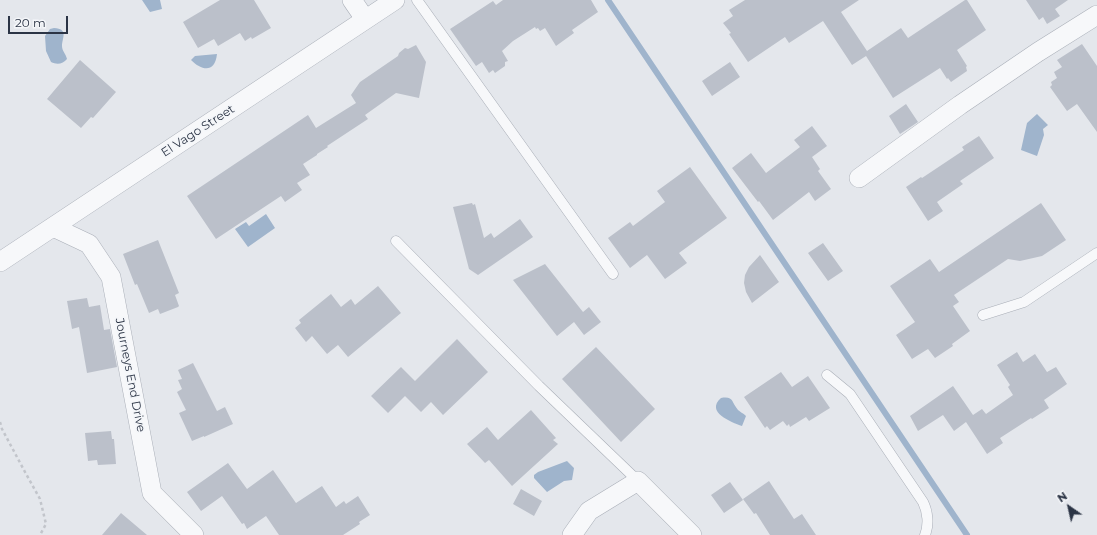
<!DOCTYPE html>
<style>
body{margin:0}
#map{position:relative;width:1097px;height:535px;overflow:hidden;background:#e4e7ec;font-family:Montserrat,sans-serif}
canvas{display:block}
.north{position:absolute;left:1049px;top:487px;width:40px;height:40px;-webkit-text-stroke:3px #f4f6f9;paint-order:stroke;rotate:326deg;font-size:11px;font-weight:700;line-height:16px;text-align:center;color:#2b3445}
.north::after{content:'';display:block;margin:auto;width:14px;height:18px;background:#2b3445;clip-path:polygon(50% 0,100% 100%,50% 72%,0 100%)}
.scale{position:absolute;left:8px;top:16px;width:60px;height:18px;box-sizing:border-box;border:2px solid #2b3445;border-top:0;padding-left:5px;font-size:12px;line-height:14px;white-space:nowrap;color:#2b3445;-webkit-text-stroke:3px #f4f6f9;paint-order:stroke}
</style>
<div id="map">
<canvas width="1097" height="535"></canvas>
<div class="north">N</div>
<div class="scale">20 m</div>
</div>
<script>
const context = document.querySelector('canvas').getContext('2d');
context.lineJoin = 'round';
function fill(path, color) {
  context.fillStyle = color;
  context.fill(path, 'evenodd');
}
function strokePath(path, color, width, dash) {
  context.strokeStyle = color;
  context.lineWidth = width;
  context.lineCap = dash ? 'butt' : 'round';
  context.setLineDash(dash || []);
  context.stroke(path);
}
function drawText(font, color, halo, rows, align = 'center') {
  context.font = font + ' Montserrat,sans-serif';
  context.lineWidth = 3.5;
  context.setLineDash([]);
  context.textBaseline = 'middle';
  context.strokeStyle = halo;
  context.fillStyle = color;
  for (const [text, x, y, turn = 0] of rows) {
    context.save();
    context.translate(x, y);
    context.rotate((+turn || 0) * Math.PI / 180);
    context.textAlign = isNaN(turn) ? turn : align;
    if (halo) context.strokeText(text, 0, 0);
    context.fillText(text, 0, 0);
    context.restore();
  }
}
fill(new Path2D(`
 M142 0H160L162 9 150 12Z
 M54 28C69 29 62 38 62 46 62 51 66 54 67 59 63 64 57 65 51 62L46 51 45 36 50 29Z
 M217 54C215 73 202 71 191 60L195 56Z
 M1037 114 1048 125 1043 129 1044 135 1037 156 1021 150 1027 123Z
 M266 214 275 228 248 247 235 229 246 222 249 226Z
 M721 398C734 396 731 402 738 410 740 412 743 413 746 416L742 426C731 422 705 412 721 398Z
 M567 461 574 468 572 480 564 481 547 492 534 478V475L538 472Z`), '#9fb4cc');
strokePath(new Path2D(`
 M608 0 967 535`), '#9fb4cc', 6);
fill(new Path2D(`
 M220 0H254L271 28 252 39 251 37 245 41 240 33 218 46 214 39 198 48 183 22Z
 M503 0H591L598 12 572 30 574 33 556 46 545 28 540 31 538 28 536 29 535 27 513 41 502 51 508 61 505 62V66L495 73 493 70 489 73 482 62 476 66 450 29 493 1 496 5Z
 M745 0H859L841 12 867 51 901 28 908 38 965 0H967L986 30 957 50 967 66 966 67 967 71 951 82 948 78 947 79 940 68 893 98 866 56 852 65 823 21 789 43 785 37 748 62 729 34 731 33 723 23 733 16 729 10Z
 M1026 0H1068L1055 9 1060 16 1047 24 1043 17 1039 20Z
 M1082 44 1097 66V132L1077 104 1067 111 1050 87 1052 85 1051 82 1057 78 1054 72 1062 67 1057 60Z
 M416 45 426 62 419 98 396 93 365 115 368 119 327 146 328 147 317 154V155L303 164 310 175 297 183 302 190 285 202 281 196 216 239 187 196 308 115 316 128 356 103 351 95 360 82 398 56 399 53 405 48 408 49Z
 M80 60 116 92 93 118 91 117 81 128 47 99Z
 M730 62 740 77 712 96 702 81Z
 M906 104 918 122 900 134 889 116Z
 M812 126 827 146 812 157 820 169 818 171 831 189 815 201 809 192 773 220 759 201 758 202 732 168 751 153 766 173 800 147 794 140Z
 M979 136 994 158 960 181 963 184 937 202 943 211 928 221 906 187 921 177 922 178 964 150 962 147Z
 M690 167 727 218 679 253 687 263 665 279 647 255 630 268 608 238 630 222 633 226 665 202 657 191Z
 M472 203 473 205 475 204 484 238 491 233 494 238 520 219 533 237 478 275 469 269 453 207Z
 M1041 203 1066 240 1042 256 1020 261 1008 259 954 295 959 302 953 306 970 331 952 344 953 346 935 358 928 349 912 359 896 335 915 322 890 286 930 259 939 272Z
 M158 240 179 293 175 295 179 306 178 307 160 314 158 309 149 313 137 284 135 285 123 254Z
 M823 243 843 271 828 281 808 253Z
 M760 255 779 282 752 303 746 292 744 283 745 275 749 267Z
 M545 264 583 312 589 307 601 322 584 335 574 322 557 336 513 280Z
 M378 286 401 313 348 357 338 345 327 354 312 336 306 342 295 328 301 323 299 320 331 294 341 307 351 299 355 305Z
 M87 298 89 307 100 305 104 330 110 329 117 367 87 373 79 327 72 329 67 301Z
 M457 339 488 372 443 415 431 402 421 412 405 396 388 413 371 396 401 367 415 381Z
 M596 347 655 409 621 442 562 379Z
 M1017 352 1023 362 1035 354 1047 372 1056 367 1067 384 1044 400 1049 408 1032 419 1031 418 1000 438 1003 443 987 454 966 422 954 431 943 415 918 431 910 416 953 386 973 415 982 409 986 414 1013 395 1008 387 1010 385 997 365Z
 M193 363 217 411 225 407 233 424 204 437V436L192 441 179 413 186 410 177 392 182 389 178 380 182 379 178 370Z
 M781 372 792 387 808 376 830 408 809 421 806 417 790 427 789 424 787 426 783 421 770 430 767 426 765 428 744 397Z
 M531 410 556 438 553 440 558 444 512 486 489 460 485 463 467 444 487 427 498 440Z
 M111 431 112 439H114L116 464 98 465 97 460 88 461 85 433Z
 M228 463 247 489 273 470 296 503 322 486 336 507 344 501 346 504 358 496 370 515 359 522 360 524 343 535H279L266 516 247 529 244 523 242 524 222 496 201 511 187 492Z
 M769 481 794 519 802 514 816 535H770L756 513 754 514 743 499Z
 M730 482 743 500 724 513 711 495Z
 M521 489 542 501 534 516 513 504Z
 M121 513 147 535H102Z`), '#bbc0ca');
const lane = new Path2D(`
 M417 0 613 274
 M396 241 539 386 638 481
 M983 315 1024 302 1097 253
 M827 375 850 394 923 502C928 512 929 525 925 535`);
const street = new Path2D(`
 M352 0 365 19
 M859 178 960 105 1038 52 1097 15
 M53 227 89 244 111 277 152 493 194 535
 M0 262 395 0
 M572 535 589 511 638 481 692 535`);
strokePath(lane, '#a9aeb7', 11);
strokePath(street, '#a9aeb7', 20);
strokePath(new Path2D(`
 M0 422 2 429 25 472 40 499 46 524 40 535`), '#c2c5cb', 2.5, [3, 3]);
strokePath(lane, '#f7f8fa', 10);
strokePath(street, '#f7f8fa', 19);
drawText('12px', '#2b3445', '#f4f6f9', [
 ["El Vago Street",198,131,-33],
 ["Journeys End Drive",130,375,79]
]);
</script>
